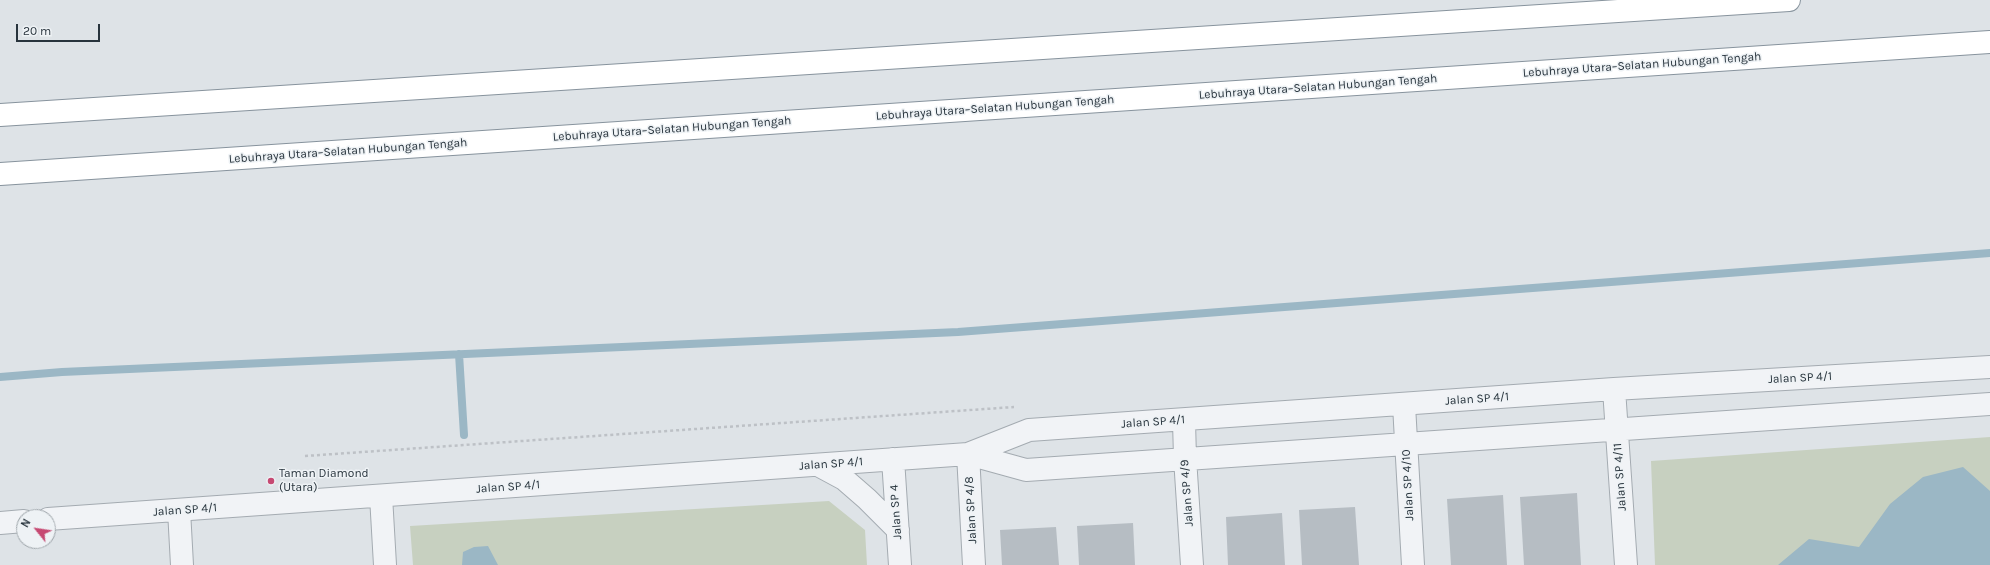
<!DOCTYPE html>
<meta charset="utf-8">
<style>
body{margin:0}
#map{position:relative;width:1990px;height:565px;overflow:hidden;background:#dee3e7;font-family:Karla,sans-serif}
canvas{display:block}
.north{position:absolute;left:16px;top:509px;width:40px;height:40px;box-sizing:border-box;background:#eef2f5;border:1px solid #9fa6ab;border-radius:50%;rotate:300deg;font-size:11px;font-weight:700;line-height:16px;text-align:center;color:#28343d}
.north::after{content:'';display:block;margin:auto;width:14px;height:18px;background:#c64972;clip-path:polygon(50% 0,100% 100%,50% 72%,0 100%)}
.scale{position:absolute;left:16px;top:24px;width:84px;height:18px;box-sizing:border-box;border:2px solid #28343d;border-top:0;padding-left:5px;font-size:12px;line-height:14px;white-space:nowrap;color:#28343d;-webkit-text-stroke:3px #eef2f5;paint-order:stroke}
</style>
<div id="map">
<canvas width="1990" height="565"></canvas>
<div class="north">N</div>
<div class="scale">20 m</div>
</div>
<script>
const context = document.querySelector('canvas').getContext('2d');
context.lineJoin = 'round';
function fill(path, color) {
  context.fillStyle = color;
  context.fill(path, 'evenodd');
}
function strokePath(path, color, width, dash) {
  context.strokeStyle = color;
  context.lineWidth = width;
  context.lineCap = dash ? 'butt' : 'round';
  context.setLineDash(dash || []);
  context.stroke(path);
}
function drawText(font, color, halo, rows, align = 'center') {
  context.font = font + ' Karla,sans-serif';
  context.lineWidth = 3;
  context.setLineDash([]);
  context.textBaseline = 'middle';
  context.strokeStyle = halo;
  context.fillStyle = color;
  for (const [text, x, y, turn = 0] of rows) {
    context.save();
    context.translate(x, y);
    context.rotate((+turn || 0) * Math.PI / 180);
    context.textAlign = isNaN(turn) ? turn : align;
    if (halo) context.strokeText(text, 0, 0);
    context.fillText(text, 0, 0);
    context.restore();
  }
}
fill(new Path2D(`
 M1990 437V565H1655L1651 461Z
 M829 501 865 530 867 565H413L410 526Z`), '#c7d0c0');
fill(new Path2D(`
 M1963 467 1990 491V565H1778L1809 539 1859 547 1890 504 1923 477Z
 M488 546 498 565H462L463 552 474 547Z`), '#9bb7c5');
strokePath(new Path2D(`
 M459 354 464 435
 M0 377 62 372 958 332 1990 253`), '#9bb7c5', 8);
fill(new Path2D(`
 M1577 493 1581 565H1524L1520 497Z
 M1503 495 1507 565H1451L1447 499Z
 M1355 507 1359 565H1302L1299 510Z
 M1282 513 1285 565H1228L1226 517Z
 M1133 523 1135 565H1079L1077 526Z
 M1056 527 1059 565H1002L1000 530Z`), '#b6bdc3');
const minor = new Path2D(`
 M1614 389 1626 565
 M1404 405 1413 565
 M1184 421 1185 458 1192 565
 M968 454 1026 470 1990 404
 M968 454 974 565
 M893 459 900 565
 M818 465 844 479 867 499 898 530
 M381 496 385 565
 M179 510 182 565
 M48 519 968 454 1029 430 1614 389 1990 367
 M0 523 24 521`);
const highway = new Path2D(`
 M0 115 1789 0
 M0 174 1990 42`);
strokePath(minor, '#a4abb1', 24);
strokePath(highway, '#87939d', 24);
strokePath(new Path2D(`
 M305 456 1014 407`), '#bdc1c6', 2.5, [3, 3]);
strokePath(minor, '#f1f3f6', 22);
strokePath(highway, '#fff', 22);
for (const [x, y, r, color] of [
 [271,481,4,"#c64972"]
]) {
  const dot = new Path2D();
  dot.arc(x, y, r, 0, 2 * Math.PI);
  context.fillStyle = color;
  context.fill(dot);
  strokePath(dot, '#eef2f5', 1.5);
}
drawText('12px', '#28343d', '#eef2f5', [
 ["Lebuhraya Utara–Selatan Hubungan Tengah",1642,65,-4],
 ["Lebuhraya Utara–Selatan Hubungan Tengah",1318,87,-4],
 ["Lebuhraya Utara–Selatan Hubungan Tengah",995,108,-4],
 ["Lebuhraya Utara–Selatan Hubungan Tengah",672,129,-4],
 ["Lebuhraya Utara–Selatan Hubungan Tengah",348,151,-4],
 ["Jalan SP 4/1",1800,378,-3],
 ["Jalan SP 4/1",1477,399,-4],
 ["Jalan SP 4/1",1153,422,-4],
 ["Jalan SP 4/1",831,464,-4],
 ["Jalan SP 4/11",1620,477,-94],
 ["Jalan SP 4/10",1408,485,-93],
 ["Jalan SP 4/1",508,487,-4],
 ["Jalan SP 4/9",1187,493,-94],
 ["Jalan SP 4/1",185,510,-4],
 ["Jalan SP 4/8",971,510,-93],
 ["Jalan SP 4",896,512,-94]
]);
drawText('12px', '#28343d', '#eef2f5', [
 ["Taman Diamond",279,474],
 ["(Utara)",279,488]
], 'left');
</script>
